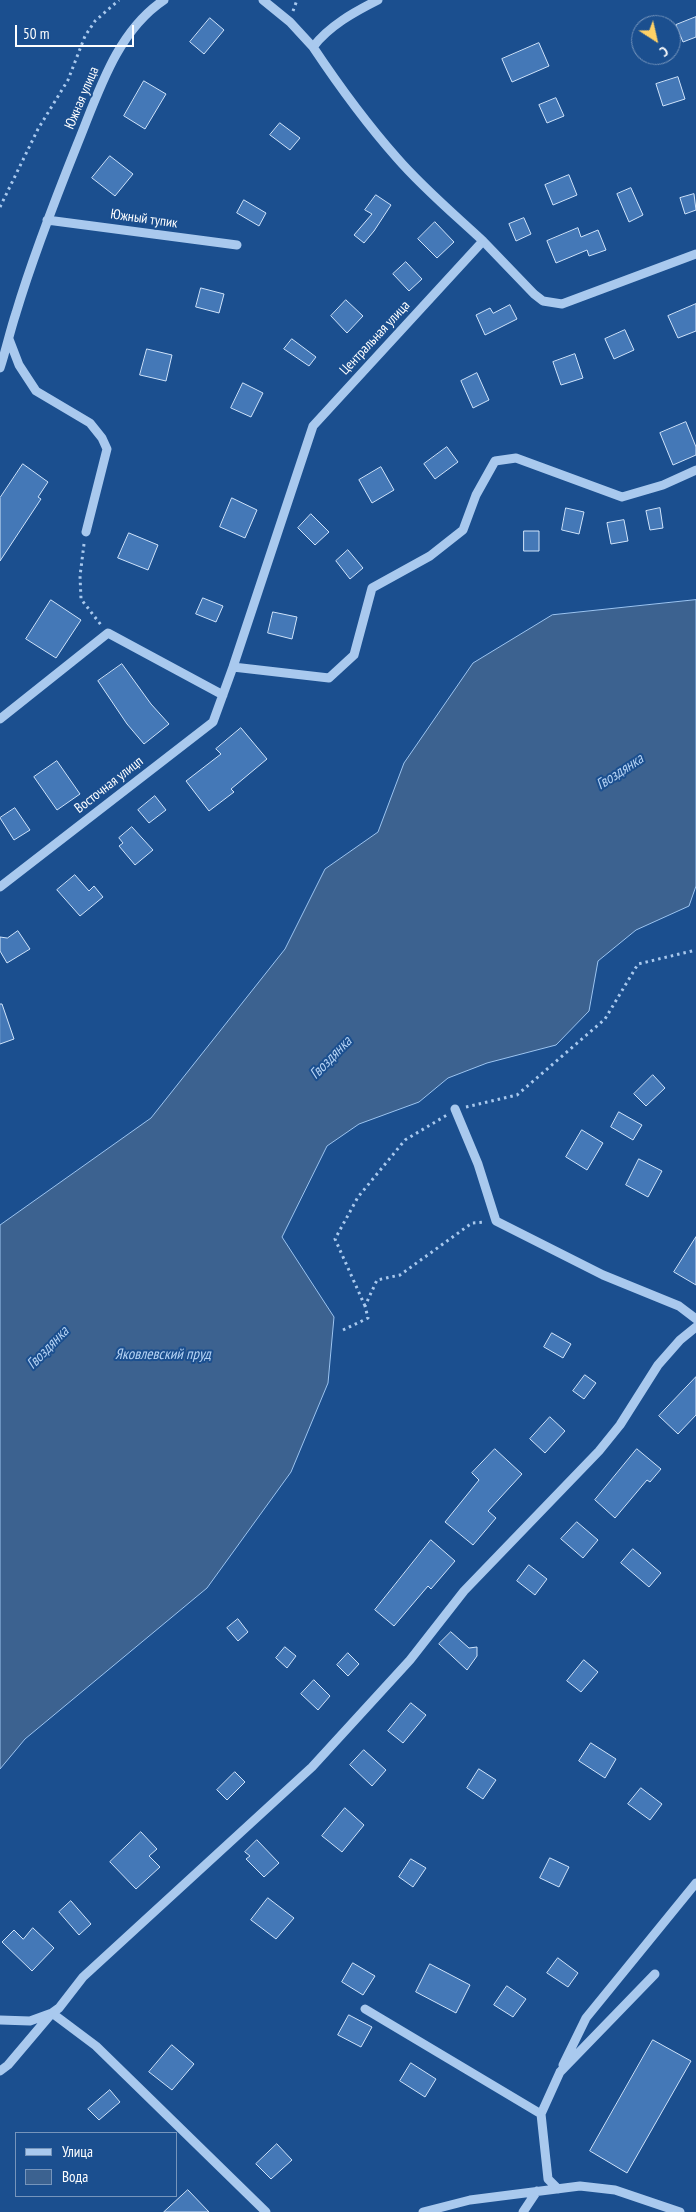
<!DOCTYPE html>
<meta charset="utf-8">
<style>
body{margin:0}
#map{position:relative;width:696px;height:2212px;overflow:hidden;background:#1b4f8f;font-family:"PT Sans Narrow",sans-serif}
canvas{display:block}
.legend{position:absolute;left:15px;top:2132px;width:162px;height:65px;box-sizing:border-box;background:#1b4f8f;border:1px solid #7695bc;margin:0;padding:6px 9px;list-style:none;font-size:15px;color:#fff}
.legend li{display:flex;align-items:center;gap:10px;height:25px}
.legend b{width:25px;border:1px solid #7695bc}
.north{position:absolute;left:631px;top:15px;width:50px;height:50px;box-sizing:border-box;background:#1b4f8f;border:1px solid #7695bc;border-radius:50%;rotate:145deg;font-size:14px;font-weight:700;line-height:20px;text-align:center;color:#fff}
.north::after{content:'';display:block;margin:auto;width:18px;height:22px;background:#ffd166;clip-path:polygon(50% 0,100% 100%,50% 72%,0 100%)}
.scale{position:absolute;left:15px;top:25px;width:119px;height:22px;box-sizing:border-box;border:2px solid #fff;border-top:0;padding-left:6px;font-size:15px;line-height:18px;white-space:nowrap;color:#fff;-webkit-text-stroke:4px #1b4f8f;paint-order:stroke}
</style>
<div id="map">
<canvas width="696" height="2212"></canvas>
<ul class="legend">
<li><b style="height:6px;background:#a9c9ee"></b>Улица</li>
<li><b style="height:14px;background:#3c6290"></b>Вода</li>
</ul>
<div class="north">С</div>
<div class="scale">50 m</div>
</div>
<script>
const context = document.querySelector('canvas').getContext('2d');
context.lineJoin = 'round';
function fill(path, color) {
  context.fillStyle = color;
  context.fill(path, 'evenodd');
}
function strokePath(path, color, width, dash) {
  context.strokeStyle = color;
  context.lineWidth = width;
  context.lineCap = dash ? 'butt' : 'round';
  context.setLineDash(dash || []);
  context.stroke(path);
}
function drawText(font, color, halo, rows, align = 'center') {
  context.font = font + ' "PT Sans Narrow",sans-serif';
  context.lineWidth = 4;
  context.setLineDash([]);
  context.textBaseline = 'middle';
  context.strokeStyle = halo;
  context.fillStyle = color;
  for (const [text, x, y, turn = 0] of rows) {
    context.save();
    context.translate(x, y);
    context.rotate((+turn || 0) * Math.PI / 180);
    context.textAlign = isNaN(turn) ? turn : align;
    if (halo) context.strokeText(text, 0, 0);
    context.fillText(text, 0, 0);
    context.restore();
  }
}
const water = new Path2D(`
 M696 600V886L689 906 636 930 598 961 589 1011 556 1045 487 1063 448 1078 419 1102 359 1124 327 1146 282 1237 334 1317 328 1383 291 1472 207 1588 25 1739 0 1769V1225L151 1118 285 949 325 869 378 832 404 763 473 663 552 615Z`);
fill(water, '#3c6290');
strokePath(water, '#9cc4f0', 1);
const building = new Path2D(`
 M696 17V37L683 42 676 25Z
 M210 18 224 30 204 54 190 42Z
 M539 43 549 66 512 82 502 59Z
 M678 77 685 99 663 106 656 84Z
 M144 81 166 94 145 129 124 116Z
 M556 98 564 116 547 123 539 105Z
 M280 123 300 138 290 150 270 135Z
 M110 156 133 174 115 196 92 178Z
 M569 175 577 195 553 205 545 185Z
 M631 188 643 215 629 222 617 194Z
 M694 194 696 210 685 214 680 198Z
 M376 195 391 205 374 231 364 243 354 235 372 214 365 210Z
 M244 200 266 213 259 226 237 213Z
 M524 218 531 234 516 241 509 224Z
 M435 222 454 242 437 258 418 239Z
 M578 228 581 237 598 230 606 250 589 256 587 250 556 263 547 241Z
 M406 262 422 279 409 291 393 274Z
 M201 288 224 294 219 313 196 307Z
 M346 300 363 316 347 333 331 316Z
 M696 304V331L678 338 668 316Z
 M510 305 517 319 485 335 476 315 490 308 493 313Z
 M625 330 634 350 614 359 605 339Z
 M292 339 316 357 309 366 284 349Z
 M147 349 172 355 166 381 140 375Z
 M575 354 583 378 561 385 553 362Z
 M477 373 489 400 473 408 461 381Z
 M243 383 263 393 251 417 231 408Z
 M686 422 696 447V455L673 465 660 433Z
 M447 447 458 462 435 479 424 464Z
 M23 464 48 482 38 497 41 499 0 561V498Z
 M381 467 394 490 372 503 359 480Z
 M232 498 257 510 245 538 220 527Z
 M566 508 584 512 579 534 562 530Z
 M660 508 663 528 650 530 646 511Z
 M311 514 329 532 315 545 298 528Z
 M624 520 628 541 611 544 607 523Z
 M524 531H539V551H524Z
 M129 533 158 545 148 570 118 558Z
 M348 550 363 568 350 579 336 561Z
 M203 598 223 606 216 622 196 614Z
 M51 600 81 620 56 658 26 639Z
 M273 612 297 617 292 639 268 633Z
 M122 664 151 704 169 724 144 744 127 724 98 681Z
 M241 728 267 759 231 789 234 792 209 811 186 781 221 754 216 749Z
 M57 761 80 794 57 810 34 777Z
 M155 796 166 810 149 823 138 810Z
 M15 808 30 830 14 840 0 818Z
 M132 827 153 850 135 865 119 846 123 843 119 838Z
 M75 875 89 891 94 886 103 897 80 916 57 890Z
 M18 931 30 949 7 963 0 951V937L7 938Z
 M0 1004H2L14 1039 0 1044Z
 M653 1075 665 1088 646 1106 634 1094Z
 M619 1112 642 1125 633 1140 611 1127Z
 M582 1130 603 1143 587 1170 566 1157Z
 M639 1159 662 1171 648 1197 626 1185Z
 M696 1237V1285L674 1272Z
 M552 1333 571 1344 563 1358 544 1347Z
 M585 1375 596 1383 584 1399 573 1391Z
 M696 1377V1415L678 1434 659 1416Z
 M550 1417 565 1431 545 1453 530 1439Z
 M495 1449 522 1474 488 1511 496 1518 473 1545 445 1522 479 1480 472 1473Z
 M637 1449 661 1469 650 1482 647 1480 615 1518 595 1500Z
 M577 1522 598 1540 583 1558 561 1539Z
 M431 1540 455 1561 431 1589 428 1586 394 1626 375 1610Z
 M633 1549 661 1573 649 1587 621 1563Z
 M529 1565 547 1579 535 1595 517 1581Z
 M238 1619 248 1632 238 1641 227 1628Z
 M451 1632 469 1648 477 1647V1656L467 1670 439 1644Z
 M285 1647 296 1656 287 1668 276 1658Z
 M348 1653 359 1664 348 1676 337 1665Z
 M584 1660 598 1672 581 1692 567 1681Z
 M314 1680 330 1696 318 1710 301 1694Z
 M411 1703 426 1715 403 1743 388 1731Z
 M591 1743 616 1759 605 1778 579 1761Z
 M364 1750 386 1770 372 1786 350 1765Z
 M479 1769 496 1780 483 1799 467 1788Z
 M235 1772 245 1782 227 1800 217 1790Z
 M641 1788 662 1804 650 1820 628 1804Z
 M345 1808 364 1825 342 1852 322 1836Z
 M141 1832 157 1849 149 1856 160 1867 136 1889 110 1862Z
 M257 1840 279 1863 264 1877 246 1859 250 1856 245 1852Z
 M550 1858 569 1867 559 1887 540 1878Z
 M411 1859 426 1868 413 1887 399 1877Z
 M268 1898 294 1918 276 1939 251 1920Z
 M71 1901 91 1924 79 1935 59 1912Z
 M33 1928 54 1948 32 1971 2 1942 14 1930 23 1939Z
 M558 1958 578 1973 568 1987 547 1973Z
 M353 1963 375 1976 363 1995 342 1982Z
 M430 1964 470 1985 456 2013 416 1992Z
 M507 1986 526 1999 513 2017 494 2005Z
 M349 2015 372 2027 361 2047 338 2035Z
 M653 2040 691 2061 627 2173 590 2151Z
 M172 2045 194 2064 172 2090 149 2072Z
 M411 2063 436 2079 425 2097 400 2081Z
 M110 2090 120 2102 99 2120 88 2109Z
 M277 2144 292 2160 271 2179 256 2164Z
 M188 2190 209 2212H164Z`);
fill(building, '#4478b7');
strokePath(building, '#cfe3fa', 1);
strokePath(new Path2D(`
 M293 11 297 0
 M0 207 38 129 68 80 85 36 95 21 119 0
 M84 544 80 576 81 599 101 625
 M466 1107 517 1095 605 1019 638 964 696 950
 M365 1306 335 1239 358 1197 405 1140 447 1115
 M343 1330 368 1318 365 1306 377 1280 400 1275 472 1223 485 1222`), '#a9c9ee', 3, [2.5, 4]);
strokePath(new Path2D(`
 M263 0 290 22 313 47C329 26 354 12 378 0
 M313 47C339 86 366 123 397 158 423 188 454 214 483 241
 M47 220 237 245
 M9 339 19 365 36 391 90 423 102 438 107 449 86 532
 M0 368C6 350 10 331 16 313 33 256 55 200 77 145 98 94 116 32 164 0
 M233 667 329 678 354 655 372 588 430 556 463 530 476 495 495 461 516 458 622 497 663 485 696 470
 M0 719 108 633 223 695
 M0 887 213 722 233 667 313 426 483 241 534 294 543 301 562 304 696 254
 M455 1109 478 1164 496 1221 603 1275 679 1306 696 1319
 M365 2009 541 2114
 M0 2020 30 2021 52 2013 96 2046 266 2212
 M563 2065 586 2018 696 1883
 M0 2071 8 2065 52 2013 59 2008 83 1977 312 1767 410 1660 464 1591 599 1451 620 1425 658 1365 680 1340 696 1327
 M558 2189 548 2179 541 2114 560 2072 655 1974
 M423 2212 470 2200 580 2186 615 2190 680 2212
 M523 2212 537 2191`), '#a9c9ee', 9);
drawText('14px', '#fff', '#1b4f8f', [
 ["Южная улица",82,98,-67],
 ["Южный тупик",144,219,8],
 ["Центральная улица",375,338,-47],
 ["Восточная улицп",109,785,-38]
]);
drawText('italic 15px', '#b5d3f5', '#1b4f8f', [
 ["Гвоздянка",620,772,-33],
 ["Гвоздянка",331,1058,-46],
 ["Гвоздянка",48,1348,-46],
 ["Яковлевский пруд",163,1355]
]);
</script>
